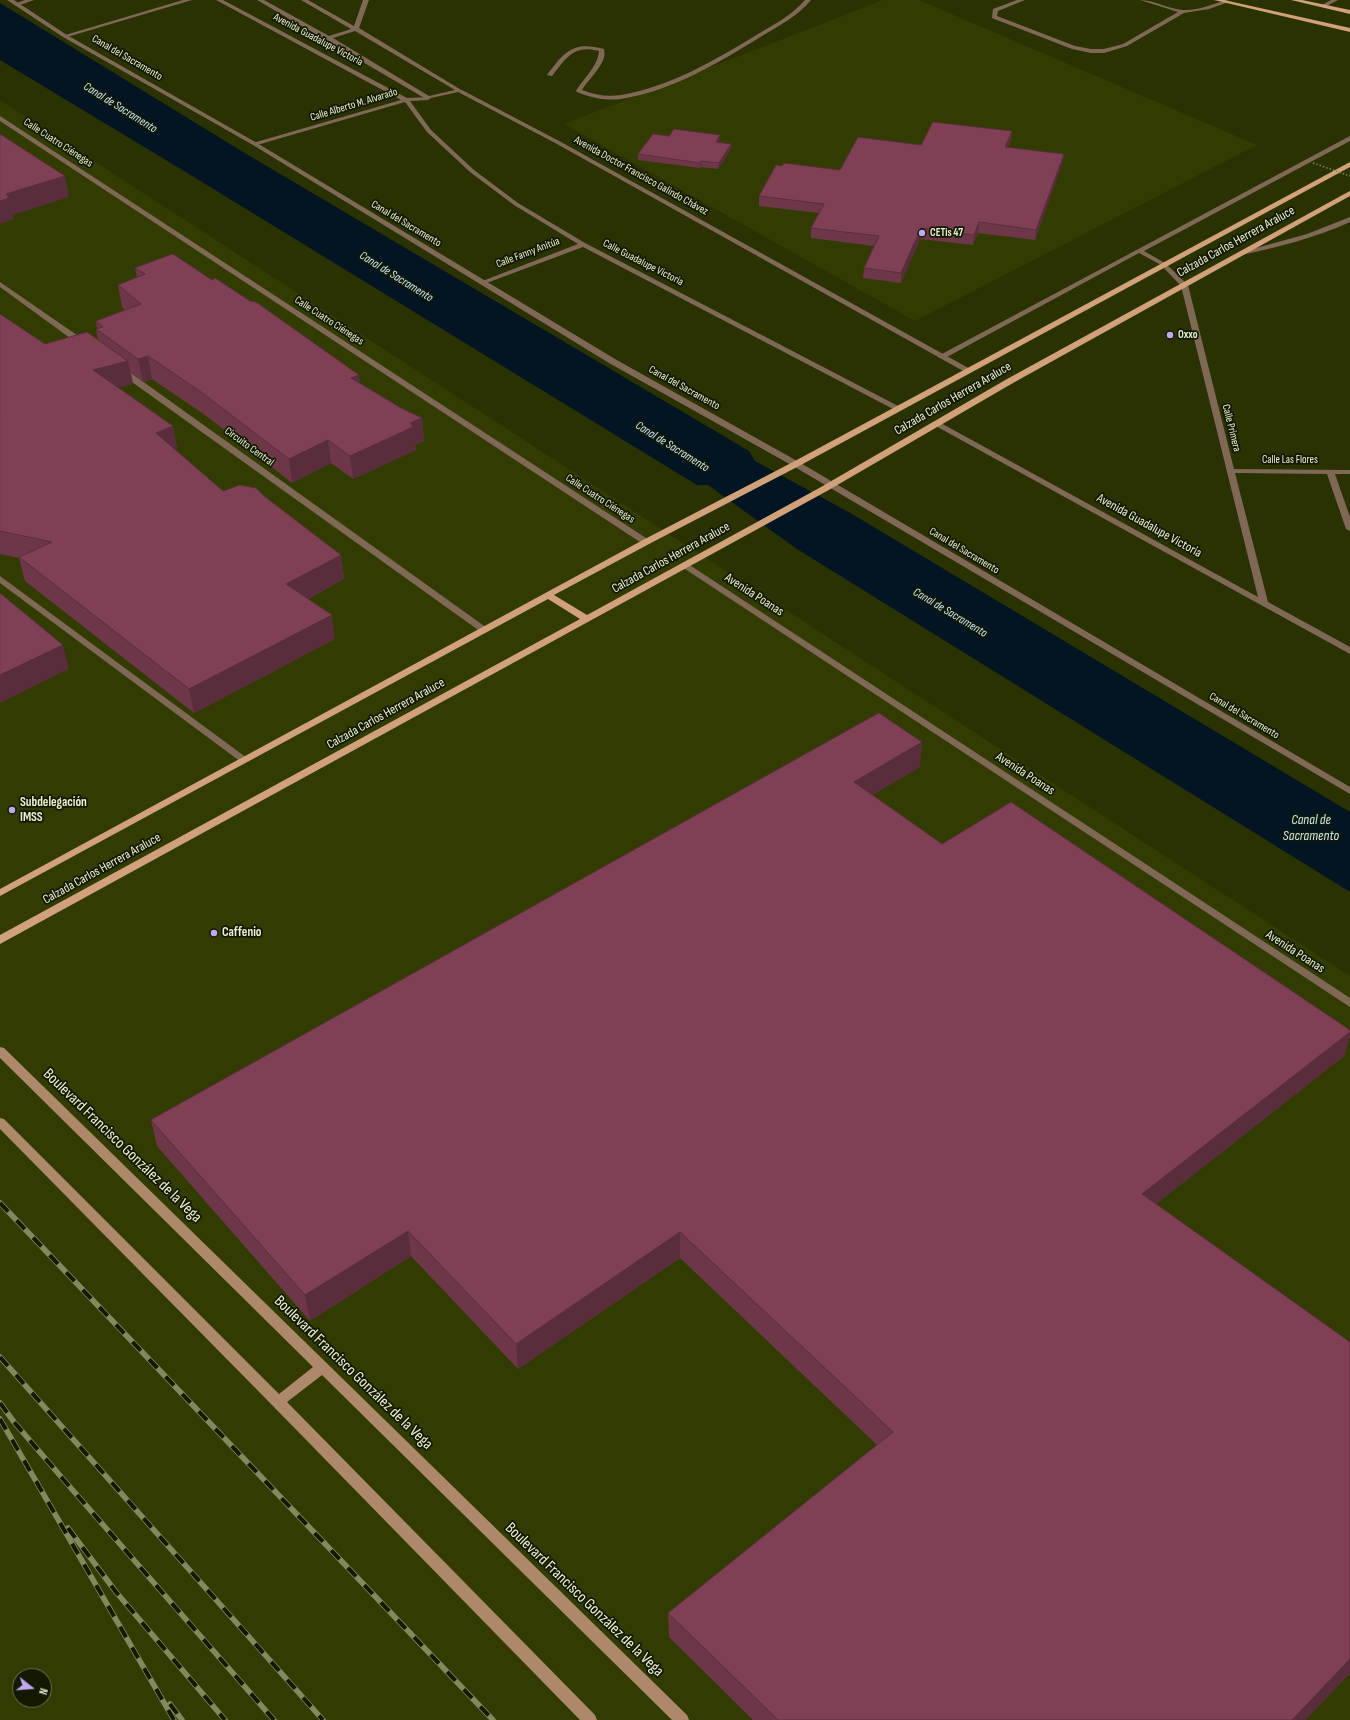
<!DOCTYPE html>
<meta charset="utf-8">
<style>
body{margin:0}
#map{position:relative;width:1350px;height:1720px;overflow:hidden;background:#293200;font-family:"Sofia Sans Condensed",sans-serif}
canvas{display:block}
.north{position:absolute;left:12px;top:1668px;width:40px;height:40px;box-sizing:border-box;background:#131801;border:1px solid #696f54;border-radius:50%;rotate:107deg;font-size:11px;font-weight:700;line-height:16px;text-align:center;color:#e9f2d1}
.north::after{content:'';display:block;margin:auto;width:14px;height:18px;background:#c2a8f3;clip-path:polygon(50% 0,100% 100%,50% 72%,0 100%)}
</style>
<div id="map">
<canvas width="1350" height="1720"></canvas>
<div class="north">N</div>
</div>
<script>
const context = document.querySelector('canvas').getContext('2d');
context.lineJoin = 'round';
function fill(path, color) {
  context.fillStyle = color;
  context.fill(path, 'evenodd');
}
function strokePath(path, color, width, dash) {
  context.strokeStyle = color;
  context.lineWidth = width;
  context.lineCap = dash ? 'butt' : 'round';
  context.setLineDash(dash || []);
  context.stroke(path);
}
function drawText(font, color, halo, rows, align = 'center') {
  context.font = font + ' "Sofia Sans Condensed",sans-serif';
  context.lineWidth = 3.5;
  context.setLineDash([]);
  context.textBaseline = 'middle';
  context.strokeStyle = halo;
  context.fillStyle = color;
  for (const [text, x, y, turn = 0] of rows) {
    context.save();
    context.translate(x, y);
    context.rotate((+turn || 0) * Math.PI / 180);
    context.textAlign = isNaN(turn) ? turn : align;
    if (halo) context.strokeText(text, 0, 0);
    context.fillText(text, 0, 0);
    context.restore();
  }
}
fill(new Path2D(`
 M883 0H919L1257 145 915 321 564 124Z
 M0 100 1350 976V1720H0ZM20 1676H44V1700H20Z`), '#323c00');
fill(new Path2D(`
 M0 3 243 152 749 451 755 461 852 514 1350 812V892L797 549 708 485H697L184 171 0 60Z`), '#031522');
fill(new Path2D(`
 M805 0H811C798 16 780 25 762 36 720 62 672 91 621 99 605 101 592 98 577 92L576 91C584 78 598 66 599 51 574 44 566 58 552 76L547 75C565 51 573 41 604 49 608 63 589 78 582 90 595 95 607 97 621 95 670 87 717 59 758 34 775 24 792 15 805 0Z
 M1017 0H1025L998 11 997 16 1075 46 1091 49H1104L1123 44 1178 12 1140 0C1155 0 1168 9 1183 10 1197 11 1213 4 1226 0L1229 2 1209 9 1184 13 1127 46 1104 53H1091L1072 49 992 18 993 9Z
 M1350 136V141L1144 251 1165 263V265H1161L1139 253 945 358H939L938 356Z
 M0 282 87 342V346H81L0 287Z
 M118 368H124L487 628 488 630 487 632H481L118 372Z
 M0 576 247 758 249 760 247 762H241L0 583Z`), '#7f6855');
fill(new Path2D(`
 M25 0H34L17 6 14 4Z
 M183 0H192L67 37 62 36Z
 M216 0H223L407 98 430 97 431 98 428 100 410 101 431 130 474 170 518 203 585 243 902 408 898 410H895L583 247 484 284H480V282L578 244 514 205 470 172 427 132 405 102 257 145H253V143L401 100Z
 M1331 0H1338L1325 7 1320 6Z
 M458 90H462L561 142 972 370 971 372H965L557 144 458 92Z
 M1163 262 1165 263 1188 285 1234 469 1350 470V474H1335L1350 517V531L1346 529 1327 474 1235 473 1268 602 1350 647V654L932 424 933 422H939L1258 597 1181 286 1161 265 1160 264Z
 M685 562 1350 998V1007L682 567 681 565 682 563Z`), '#7f6855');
fill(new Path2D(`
 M7 0H14L67 35 257 143 615 359 799 462 1350 787V794L793 466 609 363 253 145 63 37Z
 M257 0H264L329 36 351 29 301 0H308L354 26 363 0H369L359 28 463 91 426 99ZM355 31 455 90 429 96 333 38Z
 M0 116 649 540 650 542 649 544H643L0 121Z
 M1350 217V222C1315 238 1279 247 1241 255L1238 253 1307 234Z`), '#7f6855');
fill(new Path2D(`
 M0 1047 4 1048 687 1715 689 1720H672L322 1375 287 1402 595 1715 597 1720H580L273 1406 0 1129V1118L4 1119 279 1394 313 1367 0 1058Z`), '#ae886a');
fill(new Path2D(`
 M1214 0H1224L1350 28V32Z
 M1291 0H1302L1350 10V14Z
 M1350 162V167L799 466 649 544 554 595 587 615 821 487 1007 379 1348 192 1350 191V196L1013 383 827 491 0 944V935L580 619 548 599 0 896V889L643 540 793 462Z`), '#d1a17a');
const rail = new Path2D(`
 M0 1203 493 1720
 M0 1357 323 1720
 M0 1403 14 1422 63 1479 274 1720
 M0 1419 174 1720
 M68 1528 116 1592 225 1720
 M170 1704 182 1720`);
strokePath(rail, '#818a5f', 5.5);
strokePath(rail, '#131801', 4, [12]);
strokePath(new Path2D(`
 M1313 163 1350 176`), '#80895f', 1.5, [1.5, 2]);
fill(new Path2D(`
 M1012 131 1011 141 1008 148 1064 154 1062 164 1035 240 978 233 973 245 920 239 901 283 863 278 864 268 874 246 811 238V228L819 213 759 206V196L840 170Z
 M669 136 720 140 719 142 731 149 718 169 701 167 700 168 638 160V154Z
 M135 268 212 280 359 375 360 383 401 408 422 418 424 441 415 445 416 450 353 479 331 463 292 483 205 415 152 379 143 382 131 373 133 384 118 387 173 426 177 449 175 450 223 491 264 496 341 555 344 579 308 599 335 639 194 713 25 581 19 558 0 554V314L45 344 98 340 96 329H97L96 321 125 310 122 307 118 285 137 277Z
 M920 767 872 795 942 844 1350 1030V1035L1344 1056 1156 1204 1350 1342V1673L1305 1720H753L669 1637 668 1613 877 1445 680 1258 518 1369 411 1256 310 1321 157 1146 151 1120Z`), '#6d3749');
fill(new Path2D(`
 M1012 131 1011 141 1004 157 1005 147Z
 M720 135V140L716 147V142Z
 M731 144V149L718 169 719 163Z
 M1064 154 1062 164 1035 240 1036 230Z
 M701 161V167L700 168V163Z
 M65 176 69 197 13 215 14 219 0 224V201L6 194Z
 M979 222 978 233 973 245 974 235Z
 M921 228 920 239 901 283V273Z
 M148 356 152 379 143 382 138 359Z
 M128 361 133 384 98 392 93 370Z
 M359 375 362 397 351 378Z
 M422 418 424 441 415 445 416 450 353 479 350 456 410 423Z
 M173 426 177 449 160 457 156 433Z
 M328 440 331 463 292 483 289 459Z
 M341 555 344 579 290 608 286 584Z
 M332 615 335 639 194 713 189 689Z
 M63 645 69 669 0 703V675Z
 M922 742 920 767 852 807 854 782Z
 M1350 1032V1035L1344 1056 1136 1220 1142 1194Z
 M408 1231 411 1256 310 1321 305 1295Z
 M680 1232V1258L518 1369 516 1344Z
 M1350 1659V1673L1305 1720H1292Z`), '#592d3c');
const building = new Path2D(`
 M933 122 1012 131 1005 147 1064 154 1036 230 979 222 974 235 921 228 901 273 864 268 879 236 811 228 824 204 759 196 776 165 782 166 784 163 840 170 858 137 921 145Z
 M674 129 720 135 716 142 731 144 719 163 701 161 700 163 638 154 653 134 669 136Z
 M0 134 65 176 6 194 9 198 0 201Z
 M173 254 212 280 215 278 250 301 256 302 359 375 351 378 401 408 422 418 410 423 413 427 350 456 328 440 289 459 201 392 148 356 138 359 96 329 103 327 96 321 141 304 118 285 145 274 135 268Z
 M0 314 45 344 87 332 128 361 93 370 173 426 156 433 223 491 240 485 256 488 264 496 341 555 286 584 332 615 189 689 19 557 52 542 0 531Z
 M0 593 63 645 0 675Z
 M879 713 922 742 854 782 942 844 1011 802 1350 1030V1032L1142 1194 1350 1342V1659L1292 1720H778L668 1613 893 1432 680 1232 516 1344 408 1231 305 1295 151 1120Z`);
fill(building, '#7f4055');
strokePath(building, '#592d3c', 1);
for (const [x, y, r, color] of [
 [922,233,4,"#c2a8f3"],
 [1170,335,4,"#c2a8f3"],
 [12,810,4,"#c2a8f3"],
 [214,933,4,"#c2a8f3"]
]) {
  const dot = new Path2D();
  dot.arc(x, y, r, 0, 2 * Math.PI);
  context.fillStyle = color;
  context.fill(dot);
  strokePath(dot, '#131801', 1.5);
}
drawText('11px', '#e9f2d1', '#131801', [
 ["Avenida Guadalupe Victoria",318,40,28],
 ["Canal del Sacramento",127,58,30],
 ["Calle Alberto M. Alvarado",354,105,-17],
 ["Calle Cuatro Ciénegas",58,143,33],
 ["Avenida Doctor Francisco Galindo Chávez",641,176,29],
 ["Canal del Sacramento",406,224,31],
 ["Calle Fanny Anitúa",528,253,-21],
 ["Calle Guadalupe Victoria",643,263,27],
 ["Calle Cuatro Ciénegas",329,321,33],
 ["Canal del Sacramento",684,388,29],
 ["Calle Primera",1231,428,76],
 ["Circuito Central",249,447,36],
 ["Calle Las Flores",1290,460],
 ["Calle Cuatro Ciénegas",600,499,33],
 ["Canal del Sacramento",964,551,31],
 ["Canal del Sacramento",1244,716,31]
]);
drawText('bold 11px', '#e9f2d1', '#131801', [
 ["CETis 47",930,233],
 ["Oxxo",1178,335]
], 'left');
drawText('italic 12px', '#c5e7ff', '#131801', [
 ["Canal de Sacramento",120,108,32],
 ["Canal de Sacramento",396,277,32],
 ["Canal de Sacramento",672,447,32],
 ["Canal de Sacramento",950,613,31]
]);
drawText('13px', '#e9f2d1', '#131801', [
 ["Calzada Carlos Herrera Araluce",1236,242,-29],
 ["Calzada Carlos Herrera Araluce",953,399,-30],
 ["Avenida Guadalupe Victoria",1149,526,29],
 ["Calzada Carlos Herrera Araluce",671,558,-29],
 ["Avenida Poanas",754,595,33],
 ["Calzada Carlos Herrera Araluce",386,714,-29],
 ["Avenida Poanas",1025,774,33],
 ["Calzada Carlos Herrera Araluce",102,869,-29],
 ["Avenida Poanas",1295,952,33]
]);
drawText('bold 13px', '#e9f2d1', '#131801', [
 ["Subdelegación",20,803],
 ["IMSS",20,818],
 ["Caffenio",222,933]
], 'left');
drawText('italic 14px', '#c5e7ff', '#131801', [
 ["Canal de",1311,820],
 ["Sacramento",1311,836]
]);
drawText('16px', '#e9f2d1', '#131801', [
 ["Boulevard Francisco González de la Vega",122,1146,44],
 ["Boulevard Francisco González de la Vega",353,1373,44],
 ["Boulevard Francisco González de la Vega",584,1600,44]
]);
</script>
